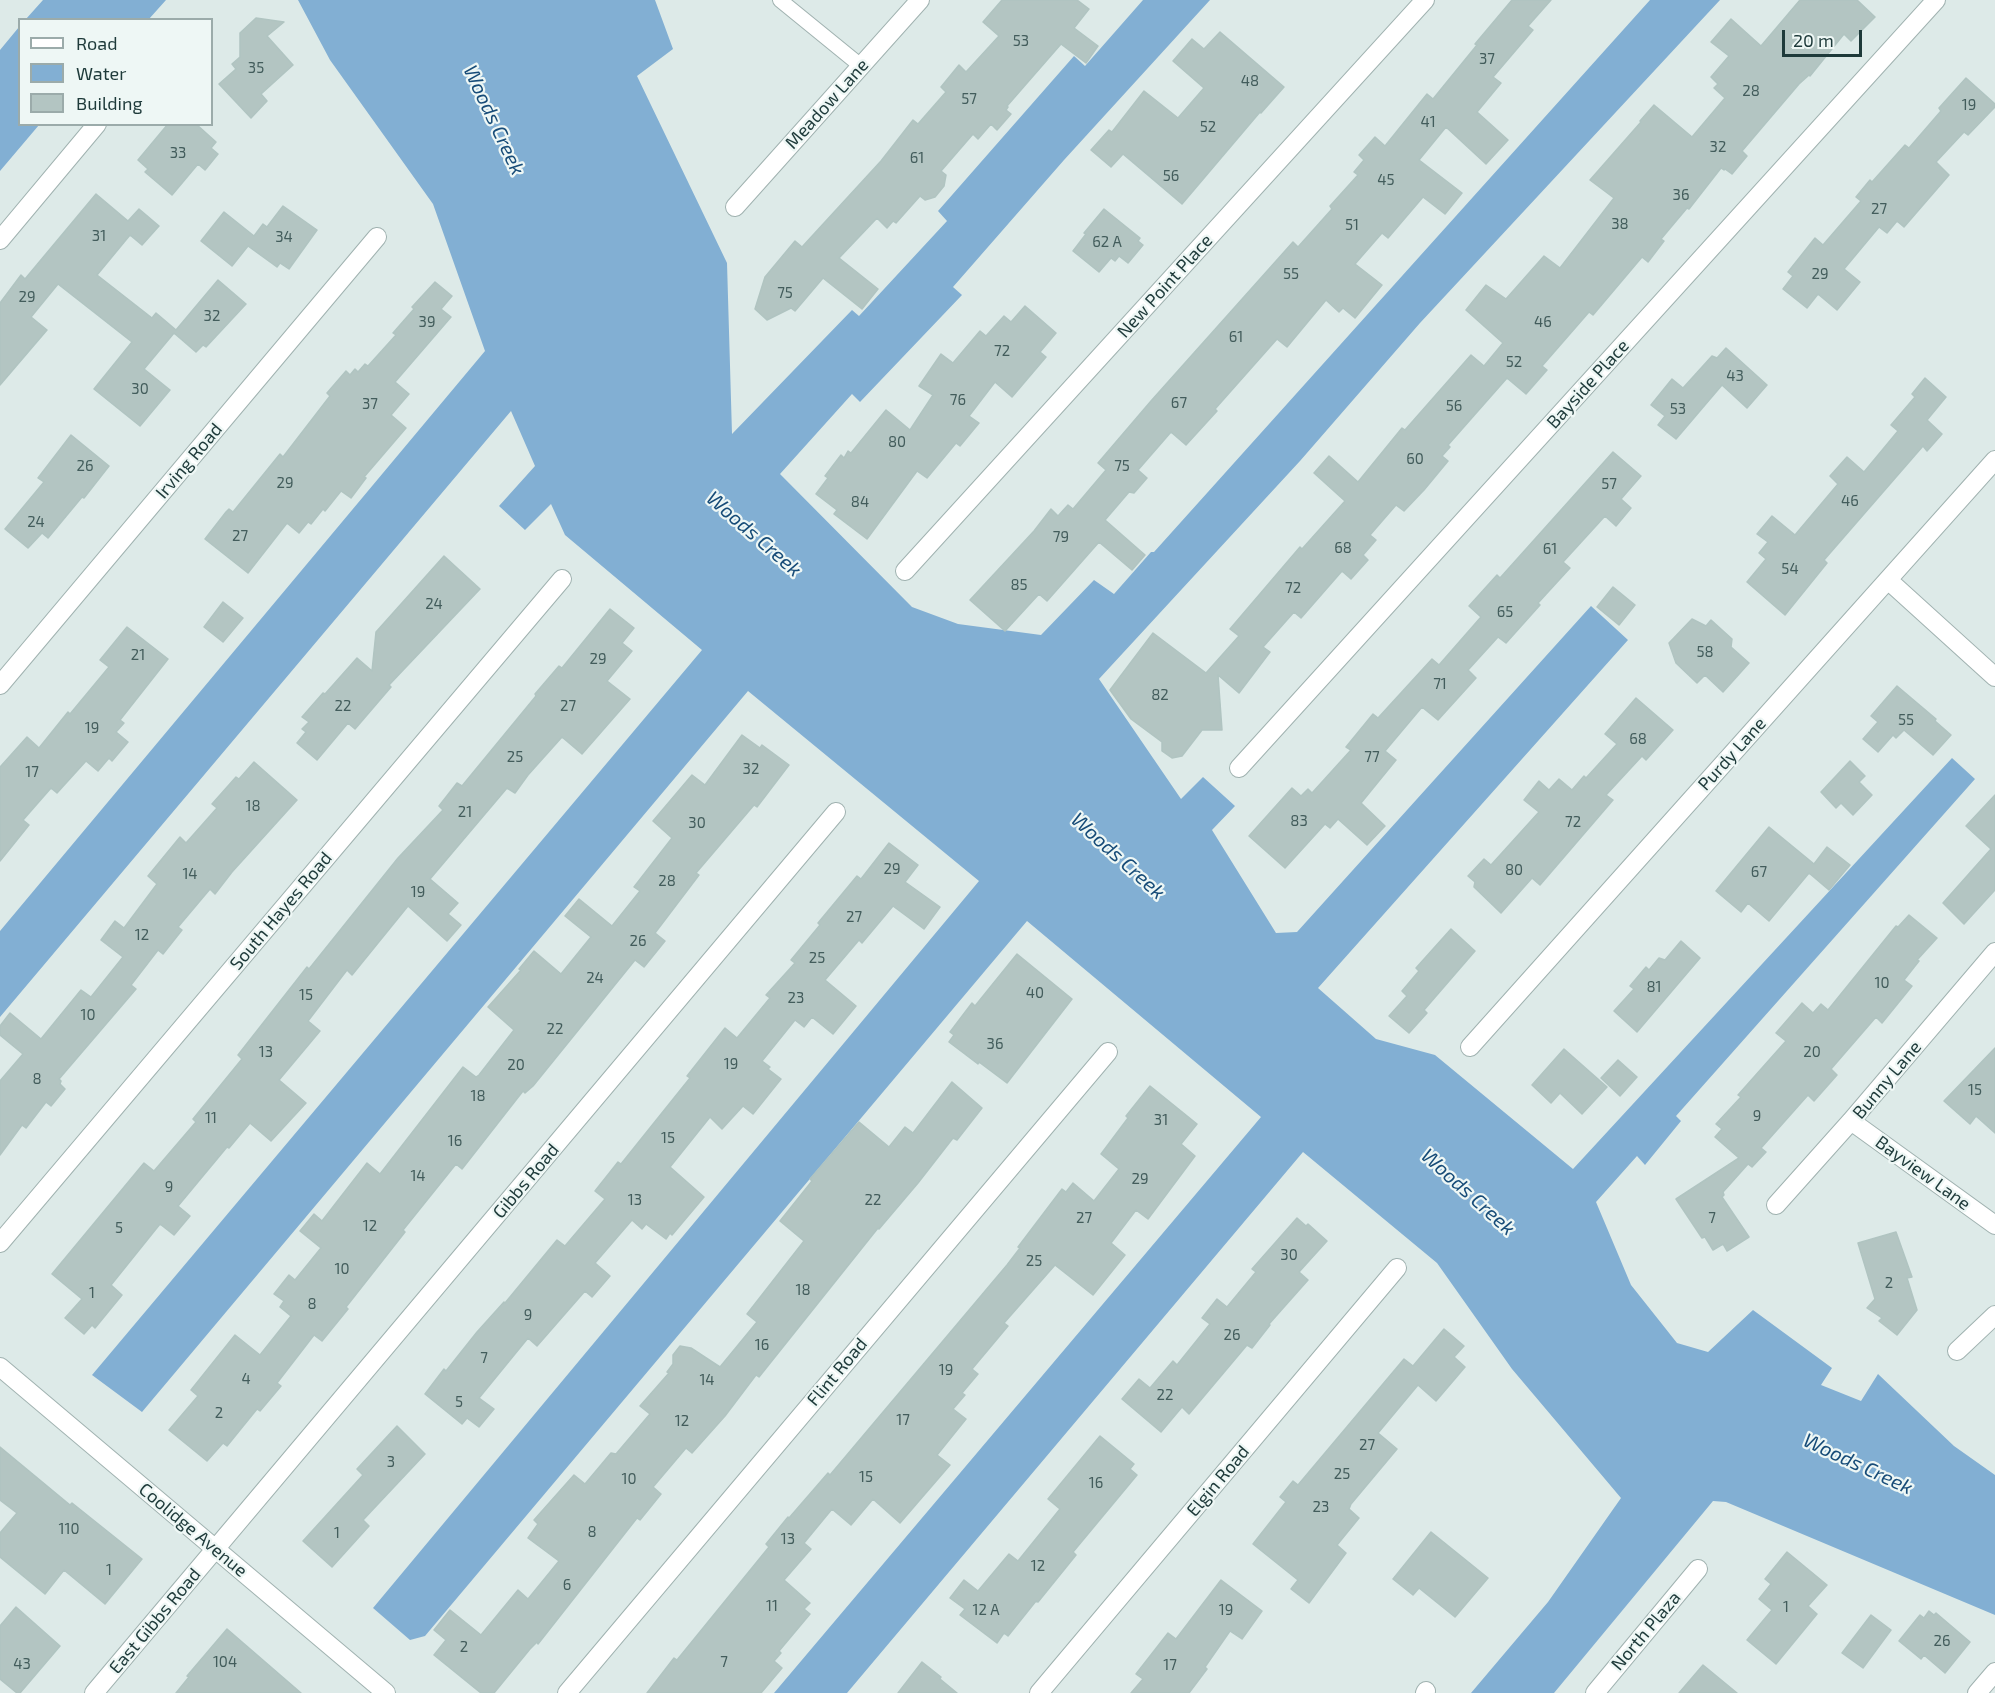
<!DOCTYPE html>
<style>
body{margin:0}
#map{position:relative;width:1995px;height:1693px;overflow:hidden;background:#ddeae8;font-family:"Exo 2",sans-serif}
canvas{display:block}
.legend{position:absolute;left:18px;top:18px;width:195px;height:108px;box-sizing:border-box;background:#eef7f5;border:2px solid #9babaa;margin:0;padding:8px 10px;list-style:none;font-size:18px;color:#1e3a3a}
.legend li{display:flex;align-items:center;gap:12px;height:30px}
.legend b{width:30px;border:2px solid #9babaa}
.scale{position:absolute;left:1782px;top:30px;width:80px;height:27px;box-sizing:border-box;border:3px solid #1e3a3a;border-top:0;padding-left:8px;font-size:18px;line-height:21px;white-space:nowrap;color:#1e3a3a;-webkit-text-stroke:4px #eef7f5;paint-order:stroke}
</style>
<div id="map">
<canvas width="1995" height="1693"></canvas>
<ul class="legend">
<li><b style="height:8px;background:#fff"></b>Road</li>
<li><b style="height:16px;background:#82afd3"></b>Water</li>
<li><b style="height:16px;background:#b3c5c2"></b>Building</li>
</ul>
<div class="scale">20 m</div>
</div>
<script>
const context = document.querySelector('canvas').getContext('2d');
context.lineJoin = 'round';
function fill(path, color) {
  context.fillStyle = color;
  context.fill(path, 'evenodd');
}
function strokePath(path, color, width, dash) {
  context.strokeStyle = color;
  context.lineWidth = width;
  context.lineCap = dash ? 'butt' : 'round';
  context.setLineDash(dash || []);
  context.stroke(path);
}
function drawText(font, color, halo, rows, align = 'center') {
  context.font = font + ' "Exo 2",sans-serif';
  context.lineWidth = 4.5;
  context.setLineDash([]);
  context.textBaseline = 'middle';
  context.strokeStyle = halo;
  context.fillStyle = color;
  for (const [text, x, y, turn = 0] of rows) {
    context.save();
    context.translate(x, y);
    context.rotate((+turn || 0) * Math.PI / 180);
    context.textAlign = isNaN(turn) ? turn : align;
    if (halo) context.strokeText(text, 0, 0);
    context.fillText(text, 0, 0);
    context.restore();
  }
}
fill(new Path2D(`
 M43 0H166L149 19H26Z
 M298 0H655L673 49 637 76 727 263 732 434 852 310 859 316 947 221 938 211 1074 56 1085 66 1143 0H1210L1064 160 953 287 962 295 860 402 852 394 780 474 912 607 958 624 1041 635 1094 580 1114 594 1151 552H1154L1650 0H1720L1420 323 1300 461 1099 679 1181 799 1203 777 1235 806 1212 830 1276 933 1297 932 1591 606 1628 640 1318 988 1376 1039 1435 1055 1573 1169 1952 758 1975 779 1676 1116 1681 1121 1645 1165 1637 1156 1596 1202 1631 1285 1677 1343 1708 1352 1753 1310 1832 1368 1821 1385 1861 1401 1878 1374 1954 1446 1995 1475V1615L1726 1502 1713 1501 1554 1693H1471L1548 1602 1621 1498 1512 1369 1437 1263 1303 1152 847 1693H774L1261 1117 1027 921 425 1636 410 1640 373 1608 979 881 748 691 142 1412 92 1375 702 650 565 535 551 504 525 530 499 506 535 466 511 411 0 1017V931L485 351 433 204 330 60Z
 M19 27 20 124 39 125 0 171V50Z`), '#82afd3');
const building = new Path2D(`
 M1002 0H1077L1089 9 1074 28 1098 46 1086 63 1061 44 1007 106 1008 107 1006 110 1011 114 997 130 991 124 978 139 973 134 941 171 946 175 944 186 935 197 925 200 920 196 896 223 893 221 887 228 877 218 839 258 878 289 862 309 823 278 795 311 791 308 767 320 755 309 765 277 795 241 802 247 881 161 913 120 918 124 946 92 941 87 959 65 966 72 999 36 983 22Z
 M1512 0H1551L1528 26 1533 30 1493 77 1501 83 1477 112 1508 140 1486 164 1446 127 1419 160 1462 193 1445 214 1423 197 1388 238 1382 233 1355 264 1382 285 1355 318 1343 308 1339 312 1326 300 1287 347 1277 339 1215 409 1217 411 1186 445 1171 432 1138 470 1147 478 1134 493 1129 492 1105 520 1145 555 1132 570 1099 542 1047 601 1039 594 1005 631 970 600 1034 531 1051 509 1058 516 1068 505 1073 509 1106 470 1098 463 1151 401 1293 242 1298 247 1332 209 1330 206 1358 175 1354 172 1364 160 1359 155 1375 137 1385 146 1427 94 1433 99 1477 45 1475 44Z
 M1800 0H1857L1875 17 1851 41 1844 34 1810 76 1809 75 1799 84 1742 151 1747 156 1732 174 1725 169 1724 170 1721 168 1689 209 1687 208 1661 239 1664 241 1648 262 1642 257 1593 315 1589 312 1542 366 1547 370 1526 394 1507 378 1448 445 1450 447 1442 456 1448 461 1424 490 1404 511 1396 505 1370 535 1376 540 1363 555 1368 560 1351 579 1342 571 1301 618 1294 612 1263 647 1270 652 1239 693 1218 675 1222 730H1202L1182 756 1172 758 1162 751V742L1131 719 1110 690 1153 633 1206 673 1239 636 1230 629 1300 547 1302 549 1345 501 1314 473 1329 456 1358 482 1402 428 1405 430 1471 355 1484 366 1503 343 1466 310 1486 285 1506 299 1544 256 1560 268 1614 198 1590 180 1641 122 1640 121 1654 105 1692 137 1725 98 1714 88 1718 84 1711 77 1729 56 1711 42 1731 19 1761 46Z
 M256 18 284 22 267 36 293 65 261 94 267 101 251 118 219 84 236 69 232 64 240 57V33Z
 M1220 32 1284 87 1261 113 1260 112 1182 204 1123 154 1111 167 1091 150 1109 130 1112 132 1144 91 1178 118 1204 88 1173 61 1192 39 1204 49Z
 M1966 78 1995 104V107L1968 135 1964 132 1936 162 1949 175 1904 227 1897 221 1887 233 1879 227 1844 269 1860 282 1837 310 1818 294 1807 308 1783 289 1793 276 1788 272 1815 238 1823 245 1861 201 1856 197 1870 180 1872 182 1905 145 1909 148 1941 111 1939 108Z
 M168 124H196L216 142 211 148 218 154 205 170 198 164 172 195 145 172 148 169 138 160Z
 M96 194 128 221 139 209 159 226 142 245 130 235 97 275 152 318 156 313 176 330 218 280 246 304 206 347 203 345 196 352 174 333 144 369 170 390 140 426 94 389 132 342 58 284 31 317 47 330 0 385V303L21 275 25 279Z
 M283 206 317 230 289 269 280 263 277 267 248 246 232 266 201 241 224 212 254 236 263 224 267 227Z
 M1104 209 1140 238 1138 241 1143 245 1128 263 1119 256 1115 261 1111 258 1099 272 1073 251 1086 234 1084 233Z
 M435 282 452 296 441 309 451 317 395 382 409 394 391 415 406 428 364 477 366 478 351 498 341 491 325 511 323 509 311 524 308 522 299 533 287 523 248 573 205 539 226 512 229 509 233 512 280 454 283 457 330 396 327 393 346 371 350 375 355 369 358 372 365 364 368 366 396 335 393 333 414 309 412 307Z
 M1025 306 1056 333 1040 352 1046 357 1012 397 995 382 969 416 979 423 960 446 956 443 927 478 917 471 867 539 834 514 837 510 816 494 828 478 825 476 841 455 844 458 848 451 851 453 886 410 910 430 933 395 919 386 941 354 953 363 980 331 986 336 1004 316 1011 322Z
 M1726 348 1767 385 1747 408 1722 385 1676 439 1658 425 1665 416 1651 405 1672 379 1683 388 1712 356 1717 358Z
 M1925 378 1946 397 1927 420 1942 434 1927 451 1923 446 1824 560 1827 563 1785 615 1747 582 1766 559 1759 553 1768 542 1757 534 1772 516 1795 535 1838 484 1830 476 1847 457 1864 472 1898 431 1891 425 1915 397 1912 394Z
 M71 435 109 466 84 498 82 497 48 538 42 533 28 548 5 529 44 482 38 478Z
 M1613 452 1641 476 1621 499 1631 508 1616 526 1605 516 1563 562 1570 568 1538 603 1540 605 1506 643 1498 637 1468 670 1476 678 1438 720 1422 707 1385 751 1396 760 1361 803 1385 826 1367 845 1338 819 1330 828 1325 824 1285 868 1249 836 1292 788 1301 796 1308 789 1312 793 1351 750 1346 747 1373 714 1378 718 1432 659 1439 665 1481 617 1469 606 1497 575 1500 578Z
 M444 556 480 589 389 685 391 687 355 729 348 723 317 760 297 743 306 732 302 729 309 722 302 717 323 693 325 694 357 658 372 671 376 632Z
 M1613 587 1635 605 1619 625 1597 607Z
 M223 602 243 618 223 642 204 627Z
 M610 609 634 628 622 643 632 651 607 681 630 699 582 754 562 737 528 775 515 793 507 788 430 879 458 903 448 914 461 925 447 941 408 906 352 975 347 970 308 1021 320 1031 279 1080 306 1103 271 1141 250 1123 229 1148 227 1147 178 1206 190 1216 174 1235 160 1224 111 1285 122 1295 95 1328 92 1325 84 1334 65 1318 82 1299 52 1274 144 1163 154 1171 196 1122 193 1119 242 1059 238 1055 307 967 309 969 398 858 443 810 439 806 457 783 462 786 536 696 535 694 559 666 562 668Z
 M1692 619 1706 626 1711 620 1732 639 1731 647 1749 663 1723 692 1705 675 1697 683 1676 663 1669 643Z
 M127 627 168 659 120 720 124 723 116 732 128 742 112 761 109 758 98 771 86 761 57 793 51 788 23 820 29 825 0 861V767L27 737 39 748 68 712 70 714 109 667 100 660Z
 M1897 686 1936 719 1935 721 1951 735 1933 755 1904 730 1896 738 1893 735 1878 752 1863 739 1878 722 1871 716Z
 M1636 698 1673 730 1646 760 1642 756 1606 795 1613 800 1540 885 1532 878 1501 913 1474 887 1475 882 1468 876 1484 859 1491 865 1539 812 1524 800 1539 781 1549 790 1559 779 1572 790 1584 776 1586 778 1617 744 1605 734Z
 M742 735 760 748 762 745 789 765 757 807 754 805 696 873 699 875 655 933 665 941 644 967 635 960 533 1086 525 1093 523 1091 462 1169 456 1164 403 1230 405 1232 346 1307 348 1309 322 1341 314 1335 277 1383 281 1386 260 1411 257 1409 227 1446 223 1443 207 1461 169 1430 198 1396 191 1390 235 1335 260 1355 291 1316 280 1307 284 1301 274 1294 289 1275 295 1280 321 1248 300 1231 314 1214 322 1221 367 1163 380 1174 463 1067 476 1077 479 1075 514 1030 488 1007 521 970 519 969 534 951 561 974 591 937 565 916 579 899 612 926 640 891 634 887 672 838 653 821 692 775 705 785Z
 M1850 761 1865 776 1859 782 1872 795 1853 815 1841 803 1836 808 1821 792Z
 M254 762 297 800 232 872 215 894 210 889 178 927 182 930 163 954 158 950 131 985 136 989 59 1079 61 1081 60 1084 65 1089 51 1106 46 1102 26 1128 22 1125 0 1155V1081L23 1054 0 1035V1026L10 1013 41 1039 81 990 91 997 123 957 101 940 115 921 124 928 157 884 148 876 180 837 186 843 217 808 212 804 236 777 239 779Z
 M1995 795V890L1964 924 1943 903 1991 849 1966 826Z
 M1769 827 1814 864 1827 847 1850 865 1829 890 1809 873 1769 921 1748 903 1741 912 1716 891Z
 M889 843 918 865 905 882 940 907 924 929 893 906 862 943 859 940 825 980 856 1006 833 1034 812 1017 804 1027 795 1020 762 1061 770 1067 768 1069 781 1079 753 1114 743 1106 722 1129 710 1117 670 1167 704 1197 672 1235 670 1233 666 1239 646 1224 642 1229 632 1220 595 1263 610 1276 592 1297 585 1291 537 1346 528 1338 479 1398 494 1409 479 1427 467 1418 462 1424 425 1394 444 1369 446 1371 477 1332 504 1302 505 1303 557 1240 565 1246 605 1199 595 1191 618 1162 621 1164 690 1078 687 1076 725 1028 737 1038 770 998 766 995 795 963 791 960 820 925 818 923 857 876 861 879Z
 M1909 915 1937 938 1917 960 1919 961 1904 980 1912 986 1882 1023 1876 1017 1831 1069 1837 1075 1814 1101 1808 1095 1761 1148 1766 1152 1752 1167 1748 1164 1723 1192 1724 1195 1722 1197 1749 1237 1727 1251 1723 1244 1713 1250 1705 1237 1702 1238 1676 1199 1739 1158 1715 1137 1722 1129 1716 1124 1741 1097 1738 1095 1786 1041 1776 1033 1802 1003 1813 1013 1821 1004 1828 1010 1896 926 1898 927Z
 M1451 929 1475 951 1424 1010 1427 1013 1409 1033 1389 1016 1407 996 1402 991 1419 971 1416 968Z
 M1681 941 1700 958 1637 1032 1614 1011 1634 989 1630 986 1646 967 1649 970 1659 958 1665 960Z
 M1017 954 1072 999 1007 1083 979 1062 978 1064 949 1042 954 1035 950 1032 972 1003 975 1006Z
 M1995 1048V1133L1976 1116 1970 1124 1944 1101Z
 M1564 1049 1607 1087 1582 1114 1560 1093 1551 1103 1532 1085Z
 M1618 1060 1637 1077 1620 1096 1601 1078Z
 M952 1082 982 1108 957 1140 953 1138 918 1183 879 1229 878 1228 759 1377 756 1375 725 1416 692 1453 686 1448 653 1487 661 1494 640 1520 637 1518 538 1644 537 1642 530 1649 494 1693H481L434 1655 446 1640 434 1630 450 1610 481 1635 518 1590 528 1599 559 1561 528 1538 538 1524 534 1520 574 1475 585 1484 611 1453 616 1454 650 1414 640 1406 669 1373 667 1372 673 1364V1355L680 1346 691 1348 720 1367 757 1322 747 1314 804 1241 780 1221 812 1181 810 1179 859 1122 889 1147 905 1127 913 1133Z
 M1150 1086 1197 1124 1181 1144 1195 1156 1148 1219 1136 1210 1111 1243 1125 1255 1093 1295 1055 1265 1004 1323 1008 1326 972 1369 978 1374 962 1393 965 1395 953 1409 966 1419 937 1455 950 1465 900 1523 873 1499 851 1525 832 1509 804 1543 811 1549 784 1580 810 1603 804 1609 810 1614 779 1651 781 1653 774 1661 782 1668 761 1693H647L674 1658 677 1660 769 1547 766 1544 788 1517 789 1518 828 1473 830 1475 1007 1265 1020 1248 1018 1247 1062 1189 1066 1192 1073 1183 1094 1201 1119 1169 1101 1154 1128 1118 1126 1116Z
 M1297 1218 1306 1226 1308 1224 1327 1241 1299 1272 1308 1280 1269 1324 1270 1325 1252 1348 1247 1345 1189 1414 1182 1407 1161 1432 1122 1399 1139 1379 1150 1388 1173 1361 1177 1365 1210 1324 1202 1318 1217 1299 1227 1307 1256 1272 1252 1269Z
 M1896 1232 1912 1277 1907 1278 1917 1310 1897 1335 1879 1321 1882 1318 1867 1308 1875 1299 1858 1243Z
 M1444 1329 1464 1346 1454 1357 1465 1367 1436 1401 1418 1385 1378 1433 1397 1449 1351 1504 1349 1509 1359 1518 1337 1545 1346 1553 1309 1603 1291 1589 1298 1580 1253 1544 1286 1502 1280 1497 1293 1481 1298 1485 1404 1359 1413 1366Z
 M397 1426 425 1454 363 1520 369 1526 332 1567 303 1541 363 1475 357 1469Z
 M1100 1436 1134 1464 1130 1469 1137 1475 1073 1552 1076 1555 1038 1602 1036 1601 1008 1636 1004 1633 997 1643 960 1615 965 1609 950 1598 964 1580 978 1591 1009 1554 1018 1561 1060 1509 1048 1499Z
 M0 1447 70 1505 72 1503 142 1559 105 1604 64 1570 45 1594 0 1557V1533L17 1513 0 1500Z
 M1431 1532 1488 1578 1455 1617 1419 1588 1413 1595 1393 1579Z
 M1787 1552 1827 1585 1808 1606 1817 1614 1776 1664 1747 1640 1772 1610 1759 1599 1771 1584 1765 1579Z
 M1221 1580 1262 1611 1242 1639 1230 1631 1205 1667 1207 1669 1189 1693H1131L1143 1679 1136 1674 1168 1633 1176 1639Z
 M16 1607 60 1646 20 1693H17L0 1679V1626Z
 M1929 1611 1934 1615 1936 1613 1970 1642 1945 1673 1924 1655 1921 1659 1899 1641 1920 1615 1924 1618Z
 M1871 1615 1891 1630 1863 1668 1842 1653Z
 M227 1629 301 1693H176L189 1677 187 1676Z
 M922 1662 941 1677 940 1679 957 1693H898Z
 M1703 1665 1737 1693H1679Z`);
fill(building, '#b3c5c2');
strokePath(building, '#b0c4c1', 1.5);
const lane = new Path2D(`
 M780 0 861 66`);
const street = new Path2D(`
 M735 207 920 0
 M0 240 97 124
 M905 571 1425 0
 M1888 580 1995 677
 M0 685 377 237
 M1239 768 1936 0
 M1470 1047 1995 460
 M1851 1121 1995 1225
 M1776 1205 1851 1121 1995 952
 M0 1243 562 579
 M1957 1351 1995 1315
 M0 1367 386 1693
 M94 1693 836 812
 M567 1693 1108 1052
 M1039 1693 1397 1268
 M1425 1693 1426 1691
 M1595 1693 1698 1569
 M1977 1693 1995 1672`);
strokePath(lane, '#a0b2b0', 16);
strokePath(street, '#a0b2b0', 20);
strokePath(lane, '#fff', 14);
strokePath(street, '#fff', 18);
drawText('15px', '#435d5c', null, [
 ["53",1021,41],
 ["37",1487,59],
 ["35",256,68],
 ["48",1250,81],
 ["28",1751,91],
 ["57",969,99],
 ["19",1969,105],
 ["41",1428,122],
 ["52",1208,127],
 ["32",1718,147],
 ["33",178,153],
 ["61",917,158],
 ["56",1171,176],
 ["45",1386,180],
 ["36",1681,195],
 ["27",1879,209],
 ["38",1620,224],
 ["51",1352,225],
 ["31",99,236],
 ["34",284,237],
 ["62 A",1107,242],
 ["55",1291,274],
 ["29",1820,274],
 ["75",785,293],
 ["29",27,297],
 ["32",212,316],
 ["39",427,322],
 ["46",1543,322],
 ["61",1236,337],
 ["72",1002,351],
 ["52",1514,362],
 ["43",1735,376],
 ["30",140,389],
 ["76",958,400],
 ["67",1179,403],
 ["37",370,404],
 ["56",1454,406],
 ["53",1678,409],
 ["80",897,442],
 ["60",1415,459],
 ["26",85,466],
 ["75",1122,466],
 ["29",285,483],
 ["57",1609,484],
 ["46",1850,501],
 ["84",860,502],
 ["24",36,522],
 ["27",240,536],
 ["79",1061,537],
 ["68",1343,548],
 ["61",1550,549],
 ["54",1790,569],
 ["85",1019,585],
 ["72",1293,588],
 ["24",434,604],
 ["65",1505,612],
 ["58",1705,652],
 ["21",138,655],
 ["29",598,659],
 ["71",1440,684],
 ["82",1160,695],
 ["22",343,706],
 ["27",568,706],
 ["55",1906,720],
 ["19",92,728],
 ["68",1638,739],
 ["25",515,757],
 ["77",1372,757],
 ["32",751,769],
 ["17",32,772],
 ["18",253,806],
 ["21",465,812],
 ["83",1299,821],
 ["72",1573,822],
 ["30",697,823],
 ["29",892,869],
 ["80",1514,870],
 ["67",1759,872],
 ["14",190,874],
 ["28",667,881],
 ["19",418,892],
 ["27",854,917],
 ["12",142,935],
 ["26",638,941],
 ["25",817,958],
 ["24",595,978],
 ["10",1882,983],
 ["81",1654,987],
 ["40",1035,993],
 ["15",306,995],
 ["23",796,998],
 ["10",88,1015],
 ["22",555,1029],
 ["36",995,1044],
 ["13",266,1052],
 ["20",1812,1052],
 ["19",731,1064],
 ["20",516,1065],
 ["8",37,1079],
 ["15",1975,1090],
 ["18",478,1096],
 ["9",1757,1116],
 ["11",211,1118],
 ["31",1161,1120],
 ["15",668,1138],
 ["16",455,1141],
 ["14",418,1176],
 ["29",1140,1179],
 ["9",169,1187],
 ["13",635,1200],
 ["22",873,1200],
 ["27",1084,1218],
 ["7",1712,1218],
 ["12",370,1226],
 ["5",119,1228],
 ["30",1289,1255],
 ["25",1034,1261],
 ["10",342,1269],
 ["2",1889,1283],
 ["18",803,1290],
 ["1",92,1293],
 ["8",312,1304],
 ["9",528,1315],
 ["26",1232,1335],
 ["16",762,1345],
 ["7",484,1358],
 ["19",946,1370],
 ["4",246,1379],
 ["14",707,1380],
 ["22",1165,1395],
 ["5",459,1402],
 ["2",219,1413],
 ["17",903,1420],
 ["12",682,1421],
 ["27",1367,1445],
 ["3",391,1462],
 ["25",1342,1474],
 ["15",866,1477],
 ["10",629,1479],
 ["16",1096,1483],
 ["23",1321,1507],
 ["110",69,1529],
 ["8",592,1532],
 ["1",337,1533],
 ["13",788,1539],
 ["12",1038,1566],
 ["1",109,1570],
 ["6",567,1585],
 ["11",772,1606],
 ["1",1786,1607],
 ["12 A",986,1610],
 ["19",1226,1610],
 ["26",1942,1641],
 ["2",464,1647],
 ["104",225,1662],
 ["7",724,1662],
 ["43",22,1664],
 ["17",1170,1665]
]);
drawText('18px', '#1e3a3a', '#eef7f5', [
 ["Meadow Lane",827,104,-48],
 ["New Point Place",1165,286,-48],
 ["Bayside Place",1588,384,-48],
 ["Irving Road",189,461,-50],
 ["Purdy Lane",1732,754,-48],
 ["South Hayes Road",281,911,-50],
 ["Bunny Lane",1887,1080,-50],
 ["Bayview Lane",1923,1173,36],
 ["Gibbs Road",526,1181,-50],
 ["Flint Road",837,1372,-50],
 ["Elgin Road",1218,1481,-50],
 ["Coolidge Avenue",193,1530,40],
 ["East Gibbs Road",155,1621,-50],
 ["North Plaza",1646,1631,-50]
]);
drawText('italic 20px', '#174c78', '#eef7f5', [
 ["Woods Creek",494,120,65],
 ["Woods Creek",754,534,41],
 ["Woods Creek",1118,856,42],
 ["Woods Creek",1468,1192,42],
 ["Woods Creek",1858,1464,25]
]);
</script>
